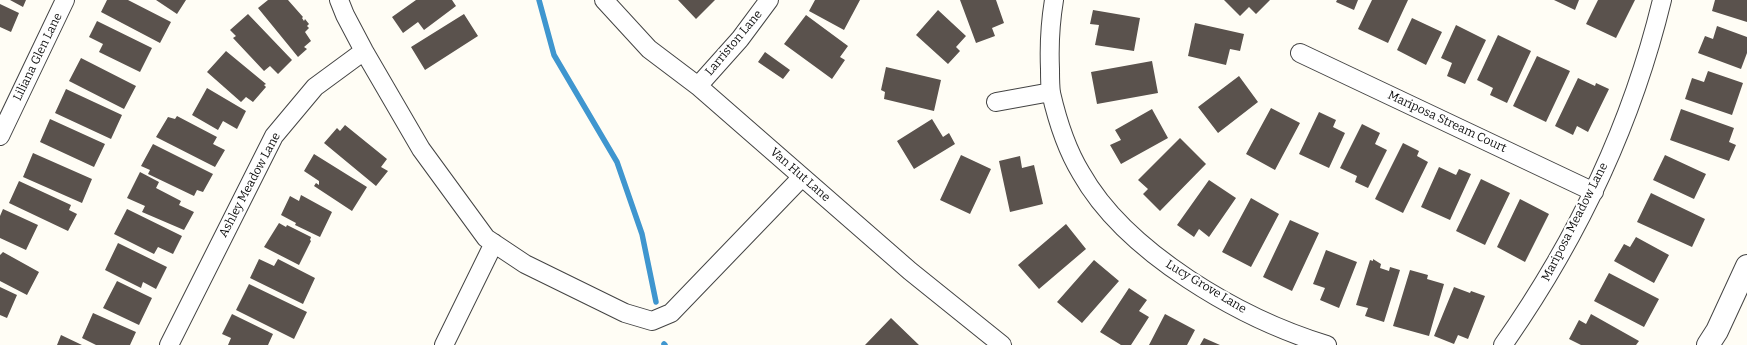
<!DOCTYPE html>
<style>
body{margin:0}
canvas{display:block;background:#fffdf5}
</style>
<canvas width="1747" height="345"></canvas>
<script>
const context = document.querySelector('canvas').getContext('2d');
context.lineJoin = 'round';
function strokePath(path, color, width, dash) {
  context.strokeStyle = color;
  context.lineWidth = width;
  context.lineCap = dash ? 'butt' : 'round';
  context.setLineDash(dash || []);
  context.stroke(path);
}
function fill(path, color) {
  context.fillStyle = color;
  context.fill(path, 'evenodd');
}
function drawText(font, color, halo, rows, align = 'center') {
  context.font = font + ' Bitter,serif';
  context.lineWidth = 4;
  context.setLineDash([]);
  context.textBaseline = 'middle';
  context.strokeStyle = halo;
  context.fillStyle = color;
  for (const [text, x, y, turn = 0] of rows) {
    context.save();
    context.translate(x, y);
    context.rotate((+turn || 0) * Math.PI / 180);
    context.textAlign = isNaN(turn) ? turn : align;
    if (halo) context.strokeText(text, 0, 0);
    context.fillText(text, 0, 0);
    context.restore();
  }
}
strokePath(new Path2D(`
 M539 0 554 55 617 162 642 234 656 302
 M664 344 665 345`), '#3f96cf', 5.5);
fill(new Path2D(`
 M10 0H26L23 7Z
 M107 0H128L171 22 160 43 101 12Z
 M156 0H186L177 14Z
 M268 0H288L303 17 302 18 304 21 305 19 309 24 307 26 309 28 305 32 311 41 304 47 307 49 298 57 258 8Z
 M416 0H452L456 6 424 30 418 22 403 33 392 17Z
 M678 0H715L696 19Z
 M815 0H860L844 30 809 11Z
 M960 0H996L1004 23 992 28 995 36 976 43Z
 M1224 0H1270L1256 14 1249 7 1240 16Z
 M1337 0H1358L1354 10 1336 2Z
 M1372 0H1408L1388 43 1358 29Z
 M1554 0H1579L1575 10Z
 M1598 0H1635L1616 38 1586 24Z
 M1715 0H1747V22L1712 11Z
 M0 4 19 13 11 32 0 27Z
 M938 10 966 36 956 47 960 51 948 64 916 35Z
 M1093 10 1140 18 1134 51 1095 45 1099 25 1090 24Z
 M248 14 292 60 278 74 270 66 264 71 233 38 236 36 230 30Z
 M464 14 478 36 425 70 411 47Z
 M806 15 848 46 840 57 845 60 832 79 784 44Z
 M1412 18 1442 32 1426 65 1397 50Z
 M97 21 152 48 140 72 99 52 103 44 89 37Z
 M1195 23 1244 34 1240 51 1230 49 1226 65 1188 56Z
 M1456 25 1486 40 1465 84 1447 76 1452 63 1441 58Z
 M1717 26 1747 37V53L1741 69 1698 53 1705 36 1713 39Z
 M1498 35 1531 51 1507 103 1490 95 1493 88 1477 80Z
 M226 51 266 84 264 85 266 87 253 102 246 97 241 102 207 72Z
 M765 52 790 70 783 79 758 62Z
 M1537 56 1570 71 1546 122 1513 106Z
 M81 58 136 86 124 109 69 81Z
 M1152 61 1158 93 1097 104 1091 72Z
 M886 67 941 80 934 111 884 99 885 92 881 90Z
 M1708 71 1743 83 1732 115 1685 99 1692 78 1704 82Z
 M1239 76 1258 102 1218 133 1198 107Z
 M1578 78 1595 86 1596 83 1609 89 1588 132 1577 126 1573 135 1555 126Z
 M207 88 246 111 237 129 223 121 218 130 192 115Z
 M66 89 122 115 111 139 55 113Z
 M1271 108 1300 123 1275 170 1246 154Z
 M1152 109 1168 138 1121 164 1110 145 1121 140 1115 130Z
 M1681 109 1734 128 1729 142 1736 145 1729 161 1670 140Z
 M1319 112 1336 120 1333 127 1345 133 1329 168 1299 154Z
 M177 116 217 137 213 144 225 150 215 167 156 137 168 117 175 119Z
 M50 119 105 144 94 167 40 142Z
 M932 119 943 137 949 133 955 144 914 169 897 141Z
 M1362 124 1380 133 1375 144 1387 150 1368 188 1355 182 1357 176 1340 168Z
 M345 125 387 159 381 167 388 171 376 186 324 143 337 128 340 131Z
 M1180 138 1206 164 1160 211 1143 194 1148 189 1138 180Z
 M1403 143 1419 151 1417 156 1428 162 1403 213 1375 199Z
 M153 144 213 174 203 192 197 190 194 196 148 174 150 170 141 166Z
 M33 153 92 179 82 203 23 177Z
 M314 154 367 187 352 211 314 186 316 183 319 185V181L304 171Z
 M961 155 991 169 970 214 940 200Z
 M1665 155 1706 174 1694 199 1653 180Z
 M1020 156 1022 168 1034 165 1043 204 1010 212 999 161Z
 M1439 167 1456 175 1459 169 1471 174 1450 220 1421 207Z
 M140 172 159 182 156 188 181 201 179 205 194 212 184 230 142 212 145 206 127 198Z
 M1481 179 1510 193 1485 245 1456 231Z
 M1209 180 1236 198 1209 237 1199 229 1194 237 1177 225Z
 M19 181 71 205 69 210 77 214 68 231 9 203Z
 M1651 193 1705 219 1692 247 1637 222Z
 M301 195 332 212 320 237 295 225 296 223 281 215 290 196 299 201Z
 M1251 198 1279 214 1251 267 1222 252Z
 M1520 199 1549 214 1525 262 1497 247Z
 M3 209 38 225 26 250 0 238V216Z
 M127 209 182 236 173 254 158 247 154 254 114 234Z
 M1290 220 1319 233 1292 291 1263 277Z
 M279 223 286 227 287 225 311 237 310 240 311 241 299 265 264 247Z
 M1066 224 1086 249 1039 289 1018 265Z
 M1636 237 1669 255 1654 283 1614 261 1624 244 1630 247Z
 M118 243 167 267 156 289 143 282 141 288 105 270Z
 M1326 250 1357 262 1339 308 1320 300 1325 288 1313 284Z
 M3 252 39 272 27 295 0 281V255Z
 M259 259 274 266 278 259 315 278 303 304 250 278Z
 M1373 259 1381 264 1380 268 1389 271 1390 267 1400 270 1384 322 1365 316 1368 308 1356 305 1370 260 1373 261Z
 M1094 260 1119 281 1082 323 1057 302Z
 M1410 270 1428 275 1427 279 1444 284 1429 336 1393 326Z
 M1609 273 1659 299 1644 327 1594 301Z
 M117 281 152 298 139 325 103 308Z
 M249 284 307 312 294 339 236 310Z
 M0 287 17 295 7 318 0 315Z
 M1454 287 1470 293 1471 291 1485 296 1468 339 1458 335 1454 344 1434 336Z
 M1129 288 1147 300 1139 311 1149 317 1131 345H1121L1100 332Z
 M93 313 136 332 130 345H96L82 338Z
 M232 314 273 334 268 345H228L231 338 222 334Z
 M1165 314 1195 330 1187 345H1149Z
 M1591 314 1639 341 1636 345H1581L1569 339 1579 320 1586 324Z
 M891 318 919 345H865Z
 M61 335 82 345H57Z
 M1204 338 1220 345H1200Z`), '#5a524d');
const minor = new Path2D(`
 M339 0 345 15 364 51 421 149 486 238 525 264 625 313 652 321 671 313 802 177
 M604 0 649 49 698 86 910 271 1002 345
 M1054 0C1050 24 1049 45 1050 69 1050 77 1050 86 1051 93 1057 119 1067 150 1081 173 1126 253 1241 319 1327 345
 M1300 53 1594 192
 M698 86 740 39 769 0
 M996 102 1051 92
 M0 136 65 0
 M169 345 274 136 315 87 364 51
 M444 345 494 243
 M1503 345C1576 241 1632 124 1662 0`);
const tertiary = new Path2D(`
 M1708 345 1717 331 1747 266`);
strokePath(minor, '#444', 20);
strokePath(tertiary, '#444', 24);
strokePath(minor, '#fff', 18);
strokePath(tertiary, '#fff', 22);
drawText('12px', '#111', '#fff', [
 ["Larriston Lane",734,43,-50],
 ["Liliana Glen Lane",38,57,-64],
 ["Mariposa Stream Court",1447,122,25],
 ["Van Hut Lane",800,175,41],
 ["Ashley Meadow Lane",250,185,-62],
 ["Mariposa Meadow Lane",1575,222,-63],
 ["Lucy Grove Lane",1206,287,31]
]);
</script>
